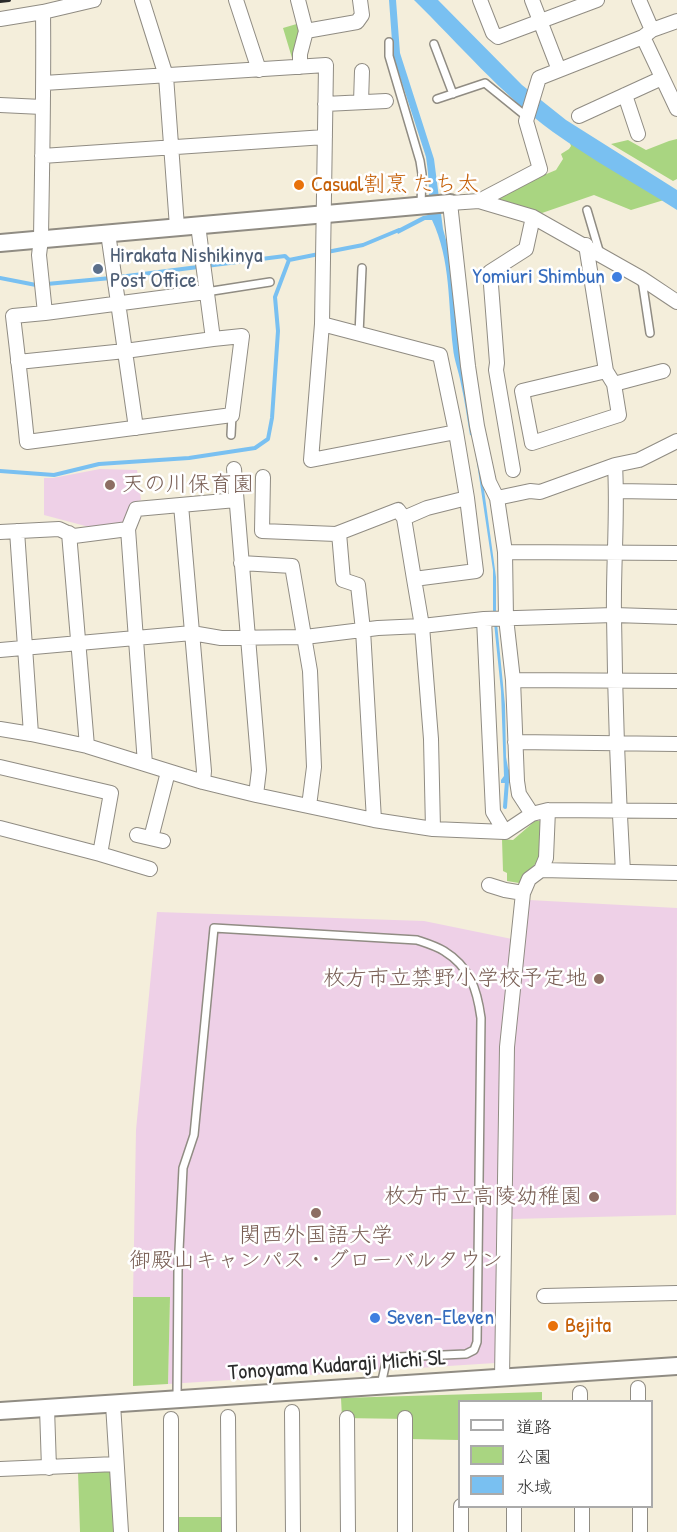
<!DOCTYPE html>
<meta charset="utf-8">
<style>
body{margin:0}
#map{position:relative;width:677px;height:1532px;overflow:hidden;background:#f4eedb;font-family:"Patrick Hand","Klee One",sans-serif}
canvas{display:block}
.legend{position:absolute;left:458px;top:1400px;width:195px;height:108px;box-sizing:border-box;background:#fff;border:2px solid #aaa;margin:0;padding:8px 10px;list-style:none;font-size:18px;color:#2b2b2b}
.legend li{display:flex;align-items:center;gap:12px;height:30px}
.legend b{width:30px;border:2px solid #aaa}
</style>
<div id="map">
<canvas width="677" height="1532"></canvas>
<ul class="legend">
<li><b style="height:8px;background:#fff"></b>道路</li>
<li><b style="height:16px;background:#a9d581"></b>公園</li>
<li><b style="height:16px;background:#79c0f1"></b>水域</li>
</ul>
</div>
<script>
const context = document.querySelector('canvas').getContext('2d');
context.lineJoin = 'round';
function fill(path, color) {
  context.fillStyle = color;
  context.fill(path, 'evenodd');
}
function strokePath(path, color, width, dash) {
  context.strokeStyle = color;
  context.lineWidth = width;
  context.lineCap = dash ? 'butt' : 'round';
  context.setLineDash(dash || []);
  context.stroke(path);
}
function drawText(font, color, halo, rows, align = 'center') {
  context.font = font + ' "Patrick Hand","Klee One",sans-serif';
  context.lineWidth = 5;
  context.setLineDash([]);
  context.textBaseline = 'middle';
  context.strokeStyle = halo;
  context.fillStyle = color;
  for (const [text, x, y, turn = 0] of rows) {
    context.save();
    context.translate(x, y);
    context.rotate((+turn || 0) * Math.PI / 180);
    context.textAlign = isNaN(turn) ? turn : align;
    if (halo) context.strokeText(text, 0, 0);
    context.fillText(text, 0, 0);
    context.restore();
  }
}
fill(new Path2D(`
 M100 469 137 470 141 500 134 502 127 523 93 528 44 515V478H53Z
 M529 900 677 908 676 1215 511 1219 513 1049Z
 M157 912 424 921 512 939 500 1048 495 1363 168 1384 170 1297H133L136 1130Z`), '#eed0e7');
fill(new Path2D(`
 M300 23C302 33 299 51 292 58L283 28Z
 M677 139V179L673 181 611 144 628 140 646 150 669 141Z
 M569 141 664 200 631 210 594 195 542 213 498 201 497 195 556 170 563 159 561 154 569 149 571 146Z
 M535 821H540L543 822V855L519 883 507 881V873L503 871 502 839 513 840Z
 M133 1297H170L168 1384 133 1386Z
 M542 1392V1401L460 1402 459 1440 409 1439 408 1419 342 1418 341 1398Z
 M112 1470 113 1532H80L78 1472Z
 M175 1517H225V1532H175Z`), '#a9d581');
fill(new Path2D(`
 M389 0H396L400 53 434 159 443 229 448 247 457 302 459 353 468 390 482 475 496 577V613L505 705 506 757 508 768 511 775V783H501V780L504 776 501 691 493 613V570L473 436 470 435C467 418 465 401 461 384 459 372 454 360 453 348 448 304 451 260 432 220H425L398 234 396 230 423 216 428 215C430 195 429 177 426 157L393 55Z
 M414 0H438L522 85 566 120 677 190V210C636 184 592 160 553 132 501 94 460 45 414 0Z`), '#79c0f1');
strokePath(new Path2D(`
 M327 252 363 245 399 230
 M119 277 285 256 289 260
 M0 278 36 285 111 278
 M0 471 54 475 99 464 189 458 255 448 268 439 272 418 278 331 275 297 289 260 319 254
 M505 807 507 781`), '#79c0f1', 4);
const service = new Path2D(`
 M389 42V56L420 161 422 174 421 205
 M434 44 453 94
 M437 99 485 83 527 117
 M587 210 600 254
 M642 280 650 333
 M206 292 270 282
 M359 334 362 268
 M231 435 232 415
 M177 1399 178 1271 183 1168 194 1135 214 928 417 940C426 943 436 946 444 951 470 967 477 989 481 1018L477 1342 474 1350 466 1354 397 1357 386 1362 381 1385`);
const minor = new Path2D(`
 M142 0 166 76 177 227
 M236 0 259 70
 M298 0 306 31 300 54V67
 M480 0 493 33 498 37 597 0
 M532 0 559 70
 M639 0 652 30
 M0 19 43 12
 M306 31 357 22 362 15 360 0
 M643 37 677 109
 M44 83 326 65 322 324 311 460 456 432 467 498 476 571 414 579 422 626 431 739 433 829
 M625 95 638 134
 M361 102 362 71
 M325 104 386 101
 M0 105 42 107
 M579 116 662 78
 M42 156 325 137
 M479 201 540 169 526 121 539 78 643 37 652 30 677 21
 M198 225 213 339
 M108 233 136 428
 M586 245 606 371 614 384 619 415 532 443 522 391 606 371
 M45 313 39 255 41 239C42 164 44 88 43 12L94 0
 M322 324 440 355 456 432
 M18 362 125 351 213 339 242 336 232 415 27 442C23 400 18 358 13 316L45 313 206 292
 M614 384 663 371
 M234 469 259 770 256 795
 M513 470 496 370 497 363 490 272 526 249 533 217
 M263 477 262 531 336 534 398 510 404 518 414 579
 M617 491 677 492
 M497 498 530 491 540 492 615 465
 M181 505 204 771 203 782
 M404 518 427 508 467 498
 M128 529 145 764
 M17 531 31 734
 M0 532 59 529 74 536 128 529 136 509 236 500
 M69 533 87 746
 M339 533 343 580 358 585 363 630 374 820
 M505 552 497 498 489 482 477 426 468 366 450 203 479 201 533 217 641 278 677 302
 M241 563 292 566 310 671 314 767 309 806
 M484 619 493 812 505 832
 M0 650 192 633 221 638 305 637 378 628 422 626 484 619 614 615 677 617
 M513 680 677 681
 M0 729 31 734 87 746 203 782 256 795 374 820 433 829 505 832 532 814 548 810 677 811
 M515 742 677 744
 M0 767 111 793 100 854
 M532 814 519 794 517 781 513 680 506 618 505 552 677 553
 M0 828 100 854 150 869
 M137 835 163 841
 M151 838 168 772
 M541 870 677 873
 M623 872C618 787 615 701 614 616 613 566 618 515 615 465L639 460 677 441
 M489 885 505 890 523 893
 M544 1296 677 1293
 M502 1378 507 1047 523 893 529 879 541 870 546 858 548 810
 M638 1388V1402
 M580 1393V1402
 M113 1404 121 1532
 M47 1408 49 1468
 M292 1412 293 1532
 M228 1417 229 1532
 M347 1418 348 1532
 M405 1418V1532
 M0 1469 116 1464
 M461 1506V1532
 M582 1506V1532
 M640 1506V1532
 M171 1532V1419
 M514 1532V1506`);
const tertiary = new Path2D(`
 M0 243 450 203
 M0 1411 677 1366`);
strokePath(service, '#908c83', 10);
strokePath(minor, '#908c83', 16);
strokePath(tertiary, '#908c83', 20);
strokePath(service, '#fff', 7);
strokePath(minor, '#fff', 14);
strokePath(tertiary, '#fff', 16);
strokePath(new Path2D(`
 M0 1 9 0`), '#2b2b2b', 4);
for (const [x, y, r, color] of [
 [299,185,6,"#e8710a"],
 [98,269,6,"#5c6f8a"],
 [617,277,6,"#3f7fe0"],
 [110,485,6,"#8d6e63"],
 [599,979,6,"#8d6e63"],
 [594,1197,6,"#8d6e63"],
 [316,1213,6,"#8d6e63"],
 [375,1318,6,"#3f7fe0"],
 [553,1326,6,"#e8710a"]
]) {
  const dot = new Path2D();
  dot.arc(x, y, r, 0, 2 * Math.PI);
  context.fillStyle = color;
  context.fill(dot);
  strokePath(dot, '#fff', 2);
}
drawText('22px', '#c56008', '#fff', [
 ["Casual割烹 たち太",311,185],
 ["Bejita",565,1326]
], 'left');
drawText('22px', '#4e5e75', '#fff', [
 ["Hirakata Nishikinya",110,256],
 ["Post Office",110,281]
], 'left');
drawText('22px', '#366cbe', '#fff', [
 ["Yomiuri Shimbun",605,277],
 ["Seven-Eleven",387,1318,"left"]
], 'right');
drawText('22px', '#785e54', '#fff', [
 ["天の川保育園",122,485,"left"],
 ["枚方市立禁野小学校予定地",587,979],
 ["枚方市立高陵幼稚園",582,1197],
 ["関西外国語大学",316,1236,"center"],
 ["御殿山キャンパス・グローバルタウン",316,1261,"center"]
], 'right');
drawText('22px', '#2b2b2b', '#fff', [
 ["Tonoyama Kudaraji Michi SL",337,1366,-4]
]);
</script>
